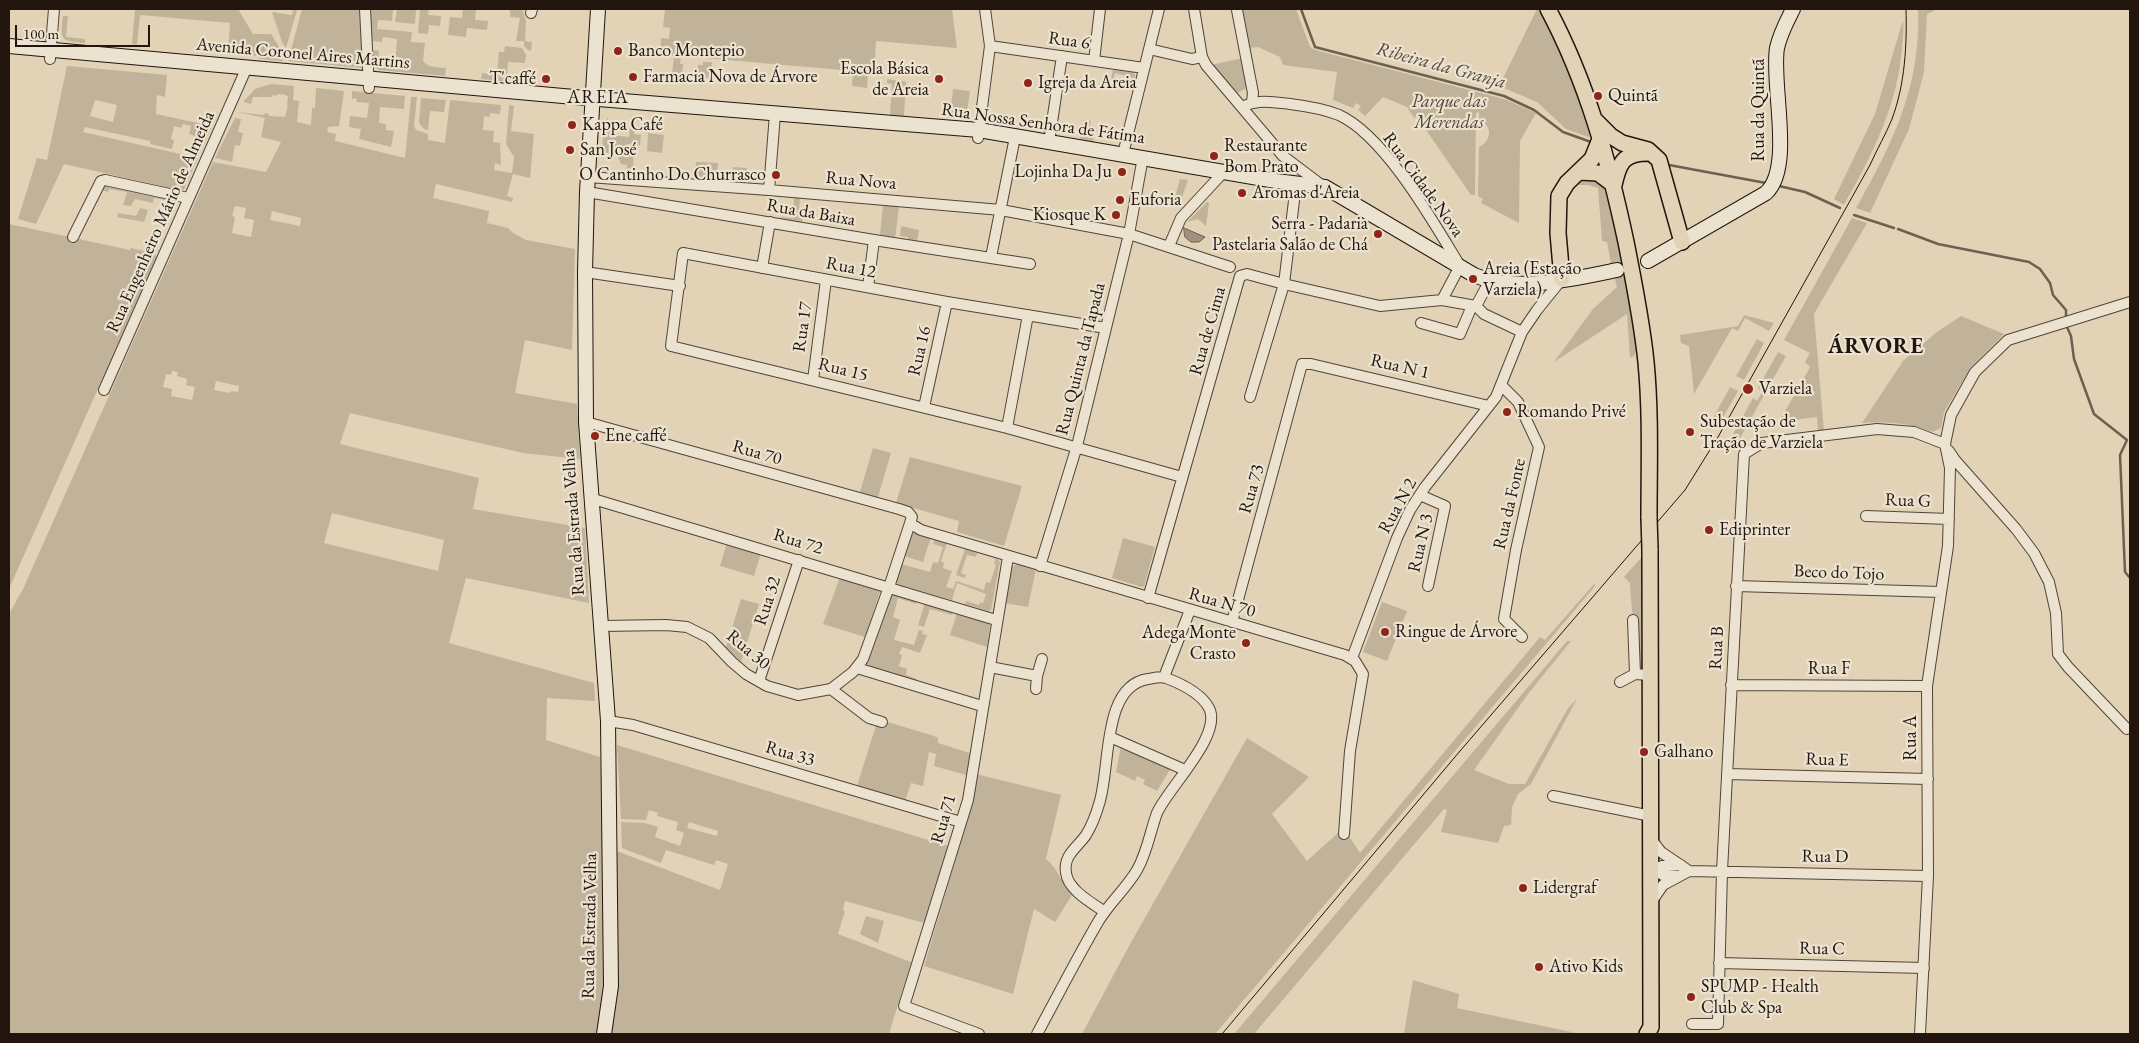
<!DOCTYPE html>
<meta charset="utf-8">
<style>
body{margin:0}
#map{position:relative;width:2139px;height:1043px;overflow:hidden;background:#e2d3b7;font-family:"EB Garamond",serif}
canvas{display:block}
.frame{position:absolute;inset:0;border:10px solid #21150e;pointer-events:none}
.scale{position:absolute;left:15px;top:25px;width:135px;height:22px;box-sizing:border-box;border:2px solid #21150e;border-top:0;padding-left:6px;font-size:15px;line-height:18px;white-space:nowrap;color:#21150e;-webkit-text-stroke:4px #ece2d0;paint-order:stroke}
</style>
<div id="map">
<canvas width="2139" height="1043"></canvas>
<div class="frame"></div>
<div class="scale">100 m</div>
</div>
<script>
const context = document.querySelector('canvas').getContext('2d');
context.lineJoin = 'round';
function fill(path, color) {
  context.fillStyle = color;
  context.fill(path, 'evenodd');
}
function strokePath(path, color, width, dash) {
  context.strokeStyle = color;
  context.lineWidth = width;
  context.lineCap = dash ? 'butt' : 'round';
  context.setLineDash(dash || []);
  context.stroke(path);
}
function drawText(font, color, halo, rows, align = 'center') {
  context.font = font + ' "EB Garamond",serif';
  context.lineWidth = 4.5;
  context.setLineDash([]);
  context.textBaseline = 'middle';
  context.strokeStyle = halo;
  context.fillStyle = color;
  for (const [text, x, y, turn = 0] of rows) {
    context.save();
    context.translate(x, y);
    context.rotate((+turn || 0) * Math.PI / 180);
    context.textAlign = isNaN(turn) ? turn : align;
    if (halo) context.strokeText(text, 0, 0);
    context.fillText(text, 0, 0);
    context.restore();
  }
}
fill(new Path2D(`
 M135 9H238L253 34H271L283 53 282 61 260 59 258 56 228 53 230 23 140 15 137 45 132 44Z
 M293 9H297L296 14 286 48 282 42 272 12 292 15Z
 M302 9H359L363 68 288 61Z
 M370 9H393L392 21 378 20 377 29 412 32 411 42 425 43 423 61C428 68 437 67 446 68L445 76 379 70C371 66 373 58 372 50L379 51 378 63 395 64 397 39 383 37 382 42 372 41Z
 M397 9H416L415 24 395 22Z
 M420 9H429L428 15 441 16 440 26 429 25 428 34 418 33Z
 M463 9H476L475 20 488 21 487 30 467 28 466 37 448 35 450 17 462 18Z
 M510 9H522L526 21 525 41 532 42 531 51 528 50 524 46V41H516L520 18 510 17Z
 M665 9H952L957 48 876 41 874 73H868L867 88 852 86 853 71 681 56 680 64H683L682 75 672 74 674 56 660 54 661 38 669 39 670 28 663 27Z
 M1242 9H1296L1310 47 1315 50 1504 99 1536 113 1520 141 1519 223 1481 203 1483 199 1478 196 1479 147C1492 141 1493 125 1479 120V112L1476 113 1475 195H1471L1417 117 1414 118 1407 107 1383 97 1365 116 1358 110 1361 106 1356 103 1353 108 1333 100 1337 72 1283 65 1280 57 1258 47 1248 48Z
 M1537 9H1540L1568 71 1591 138 1566 129 1537 102 1499 86Z
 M1918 9 1935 10 1927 14 1924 72 1909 129 1870 213 1856 208C1893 143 1921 86 1918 9Z
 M63 16H68L66 37 85 39V43C60 41 60 40 63 16Z
 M1903 20C1904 29 1903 38 1902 47 1898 105 1872 155 1844 205L1834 199 1875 114Z
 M505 46 522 48 526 55 525 63 508 62 507 75 524 76V83L481 79 482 73 497 75 499 52H504Z
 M1243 58 1248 87 1236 94 1211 65Z
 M703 62H712L710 78 700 77V73H697L698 65H703Z
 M67 66 167 75 165 97 157 95 156 114 212 126 199 155 190 154 195 136 189 134 191 126 183 124 181 128 174 126 171 139 174 140 172 149 150 144V141L85 127 83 132 198 158 183 191 64 164 36 224 18 219 37 158 47 160ZM95 100 117 105 113 122 90 116Z
 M1113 69C1131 71 1140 68 1133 90L1131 89 1133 78 1115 73 1113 82 1111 81Z
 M887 79 906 82 904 116 890 115 892 84 887 83Z
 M271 84 294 86 293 100 299 101 297 122 311 125 312 108H315L316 88 344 91 339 126 328 127 327 132 336 134 335 141 405 158 411 97H417L414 126 416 130 428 134V140L445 143 450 100 501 105 500 114 490 113V117L484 116 483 130 494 131 493 142 500 143 501 165 495 163 494 170 512 173 514 157 506 144 509 105 514 106 511 131 534 134 530 178 513 174 507 196 513 198 512 202 436 184 433 198 489 211 487 223 508 228 513 233 526 240 575 249 572 350 525 340 515 393 577 404 580 459 523 453 350 413 340 444 479 478 473 509 585 528 589 603 466 578 449 643 594 683 595 701 547 698 546 740 600 757 606 847 720 890 728 864 716 860 714 865 666 850 661 863 622 848 621 822 645 823 658 827 655 837 680 846 684 833 676 830 678 822 657 816 658 813 649 810 646 820 621 819 617 745 948 846 924 923 845 901 843 910 845 911 838 934 911 962 889 1034H9V614L23 589 213 162 266 172 281 142 261 137 265 118 237 112 264 115 265 113 269 114V116L285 117 288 105H287L288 97 286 95 277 94V96L272 95V97H253L251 104 243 102 255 89ZM235 206 246 208 244 218 254 220 251 237 232 233 235 217 232 216ZM272 211 301 218 300 226 270 220ZM172 371 178 372 177 376 187 379 186 385 195 387 192 400 171 396 172 389 163 387 166 374 171 375ZM216 381 239 386 238 392 231 391 230 393 214 390ZM332 513 444 540 438 571 324 543ZM689 822 718 831 717 836 687 828Z
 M953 89 970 91 966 118 950 116Z
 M352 91 405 96 404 109 380 107 379 123 386 124V130L394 131 391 147 359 139 361 129 349 127 350 116 367 118 369 103 357 102 356 98 352 99Z
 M421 98 446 100 444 112 430 111 428 130 424 129 419 123Z
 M608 117V126L612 127 611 135 629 137 631 117H635L634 134 641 135 640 145 628 144V153L634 155 632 177 626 176 627 165 621 164 617 155 602 152 604 124Z
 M235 118 241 119 238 132 243 133 240 146 235 145 232 162 215 158Z
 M1083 120 1091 121 1090 126 1093 127 1092 134 1094 142 1080 139Z
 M648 133 664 135 662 153 647 151Z
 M696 162 718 163 716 183 698 182V173H695Z
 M733 167 747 168 746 185 732 184Z
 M1591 178 1602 182 1607 190C1620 244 1631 296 1636 351L1634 356 1630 358 1627 314 1554 362 1593 309 1617 287 1611 264 1607 242 1602 241 1598 188 1588 185H1578L1582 181Z
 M1180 179 1188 180 1180 203 1174 201Z
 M106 184 176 200 177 202 154 198 153 203 135 199 131 206 123 205 127 192 109 189 108 192 101 190 103 185Z
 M794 197 800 198 799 210 809 211V217H803L802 223 781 220V217L793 218Z
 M1207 202 1209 203 1206 226 1198 219 1187 222Z
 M883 204 899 206 895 239 880 236Z
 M140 208 148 210 144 222 117 217 118 213 136 216Z
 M1852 218 1867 223 1814 314 1824 431 1818 433 1817 417 1779 422 1810 367 1805 362 1810 353 1784 340Z
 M9 224 130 250 131 248 153 253 155 246 158 247 154 255 157 256 9 589Z
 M901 226 919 230 917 242 908 241V237L900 236Z
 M1744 315 1774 323 1769 331 1745 318 1738 331 1732 328 1694 394 1689 346 1681 343 1680 335 1738 326Z
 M1961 316 2004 334 1971 367 1944 412 1941 428 1932 432C1910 423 1886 421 1862 423L1903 361 1937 332Z
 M1757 339 1764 343 1744 380 1736 376Z
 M1778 352 1786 356 1740 438 1733 434 1753 398 1757 401 1763 391 1758 388Z
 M1730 387 1738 391 1718 426 1711 422Z
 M873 448 891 453 878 497 860 492Z
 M910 457 1022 486 1004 546 957 532 959 521 896 503Z
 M915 532 931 537 923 562 904 556 912 535Z
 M1123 538 1155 547 1144 586 1142 587 1112 578Z
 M935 539 947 543 941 561 944 563 943 568 952 571 946 587 953 589 956 581 984 590 986 582 990 583 996 565 994 564 996 558 1000 562 991 610 988 611 965 604 966 601 979 605 980 602 983 603 986 594 957 583 952 600 897 584 896 580 901 564 930 572 933 562 938 563 943 547 933 544Z
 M727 543 761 553 754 576 720 566Z
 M965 549 977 553 976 557 967 555 961 573 966 575 965 578 956 575Z
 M1641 558 1642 670 1638 666 1635 618 1632 612 1630 583 1624 577Z
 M1017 564 1036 569 1028 607 1004 603 1010 568Z
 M840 577 879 589 880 592 865 637 823 624Z
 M1594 584 1596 585 1215 1034H1082L1129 946 1247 738 1309 777 1272 814 1307 861 1340 831 1349 836 1360 853 1540 637 1545 640Z
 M894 594 917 600 916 604 898 598 893 617 900 620 894 640 914 645 919 630 923 631 922 634 927 635 920 653 902 647 899 654 902 655 899 666 907 669 906 675 917 679 916 683 869 668 867 663 891 595Z
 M741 599 759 604 741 662 726 647Z
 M1382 602 1407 611 1387 661 1363 652Z
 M925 603 953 611 952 615 930 609 924 627 918 625Z
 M957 613 988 622 990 625 987 647 950 635Z
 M1567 641H1571L1528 694 1474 770 1509 784H1525L1568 708 1577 699 1531 784 1518 794 1512 807 1511 825 1504 826 1498 843 1441 832 1447 810 1444 809 1254 1034H1234Z
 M878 719 934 736 938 738V743L970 753 966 775 934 766 936 754 929 752 923 786 911 783 905 801 857 786Z
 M1121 746 1171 768 1157 791 1143 784 1145 780 1137 776 1135 781 1116 772Z
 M976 774 1061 795 1046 859C1059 869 1060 883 1072 895L1055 922 1034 909 1013 994 924 966 968 818Z
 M866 916 884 921 878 943 860 934Z
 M1413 980 1459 994 1457 1008 1581 1034H1404Z`), '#c1b39a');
const water = new Path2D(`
 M1184 228 1205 237 1199 242H1191L1185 237Z`);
fill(water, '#a0927e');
strokePath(water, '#6d6051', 1);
strokePath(new Path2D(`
 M1301 9 1315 47 1504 96 1534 110 1563 132 1591 142
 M1669 165 1766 183
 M1779 186 1805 192 1840 208
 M1854 215 1894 228
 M1898 229 1938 244 2029 262 2040 269 2050 283 2053 295 2066 310V317
 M2067 327 2071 336 2074 359 2094 414 2127 440 2120 455 2125 572 2130 578`), '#6d6051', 2.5);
const street = new Path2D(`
 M365 9 369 88
 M1194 9 1202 57 1206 65 1283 156 1324 187
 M1237 10 1253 93 1252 102
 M531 13 532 9
 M990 46 1144 68
 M1149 49 1192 59 1202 57
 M50 59 54 9
 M1094 61 1100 9
 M1242 107C1258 99 1273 102 1290 104 1306 106 1324 109 1339 115 1385 136 1434 223 1460 266L1442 300
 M978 138 990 46 985 9
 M1049 142 1062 56
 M1123 154 1159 9
 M588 177 769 190 1001 210 1129 234 1230 267
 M769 190 775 114
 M587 192 874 240 1030 264
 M73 237 101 181 105 180 188 198
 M1169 246 1181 218 1220 176
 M991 257 1015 137
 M762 268 770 222
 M585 272 680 286
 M868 287 874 240
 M1476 306 1484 314 1522 332
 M1421 323 1460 334 1472 306
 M1106 328 947 302 683 253 671 346 1007 428 1182 477
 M813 380 826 280
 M1501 385 1518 402 1539 447 1516 550 1504 619 1522 637
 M104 390 247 67
 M1250 397 1284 284 1296 184
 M924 407 947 302
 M586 422 899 509 908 512 912 517 889 587 863 659 853 672 831 689 798 695 767 686 746 674 732 662 709 638 687 627 666 625 601 626
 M1007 428 1028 315
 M1949 451 1955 460 2016 529 2034 553 2049 582 2056 613 2058 654 2068 667 2127 729
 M1420 495 1445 506 1428 586
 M590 498 996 620
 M1866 516 1949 519
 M911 524 921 530 1345 655 1355 661 1363 674 1350 751 1344 834
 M1040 566 1077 446 1129 234 1143 157
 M1736 586 1941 592
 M1148 598 1240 276 1247 274 1284 284 1380 306 1442 300 1476 306 1489 282
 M1633 620 1635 674 1650 675
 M1232 622 1302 364H1311L1489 406
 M1352 658 1397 538 1410 510 1425 487 1496 397 1522 332 1537 310 1562 279
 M990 667 1037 676 1042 659
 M857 668 982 706
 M1164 677 1190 610
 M759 681 799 560
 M1620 682 1635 674
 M1731 685 1927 686
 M831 689 869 718 882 722
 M1036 689 1037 676
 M608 721 633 725 961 822
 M1110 737 1185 770
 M1727 774 1928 779
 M1553 796 1651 816
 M1651 839 1661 852 1689 871
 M1652 869 1662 866 1681 865
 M1652 869 1663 875 1679 876
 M1652 901 1663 885 1689 871 1928 876
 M1719 963 1924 968
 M1692 1024H1718L1722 871 1744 454 1762 443 1877 429 1914 432 1945 444
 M979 1034 904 1006 968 800 1008 557
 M1037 1034C1057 997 1077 958 1098 922 1109 903 1126 889 1137 870 1147 853 1150 832 1157 813 1168 788 1223 735 1209 708 1201 693 1182 684 1166 678 1160 676 1154 678 1148 679 1101 686 1111 769 1099 804 1096 815 1092 825 1086 835 1077 848 1063 855 1066 873 1068 890 1092 903 1105 912
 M1920 1034 1928 876 1927 686 1948 546 1950 468 1945 444 1951 415 1975 372 2008 340 2130 302`);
const secondary = new Path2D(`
 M598 9 587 192 585 272 586 422 608 721 611 986 604 1034
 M9 46 574 97 979 130 1276 181 1325 187 1474 275C1515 293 1574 279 1617 270
 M1648 261 1766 193C1794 167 1771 85 1777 48 1780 34 1787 21 1793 9`);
const primary = new Path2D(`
 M1548 9C1587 82 1609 162 1626 242 1634 282 1642 322 1646 362 1651 414 1649 466 1649 518
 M1595 120 1611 136 1622 143 1648 150 1659 160 1682 242
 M1580 172 1598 173 1614 185C1619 163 1623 153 1648 153
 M1562 279 1558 233 1559 196 1567 183 1592 159 1600 139
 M1647 1034 1651 1027 1650 549`);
strokePath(street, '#514438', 12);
strokePath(secondary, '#21150e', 16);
strokePath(primary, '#21150e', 18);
strokePath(street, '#ece2d0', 10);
strokePath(secondary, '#ece2d0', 14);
strokePath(primary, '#e2d3b7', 15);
strokePath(new Path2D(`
 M1222 1034 1460 751 1685 490 1718 437 1870 165C1877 149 1886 134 1892 119 1905 84 1907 46 1906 9`), '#21150e', 1);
const primaryBridge = new Path2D(`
 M1649 518 1650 549`);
strokePath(primaryBridge, '#21150e', 18, []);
strokePath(primaryBridge, '#e2d3b7', 15);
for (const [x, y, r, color] of [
 [618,51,5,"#8f2418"],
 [633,77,5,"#8f2418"],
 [546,79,5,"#8f2418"],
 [939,79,5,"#8f2418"],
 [1028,83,5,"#8f2418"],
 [1598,96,5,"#8f2418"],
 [572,125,5,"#8f2418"],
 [570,150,5,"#8f2418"],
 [1214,156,5,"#8f2418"],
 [1122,172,5,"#8f2418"],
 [776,175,5,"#8f2418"],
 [1242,193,5,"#8f2418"],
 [1120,200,5,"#8f2418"],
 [1116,215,5,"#8f2418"],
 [1378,234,5,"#8f2418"],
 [1473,279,5,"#8f2418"],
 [1748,389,6,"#8f2418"],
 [1507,412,5,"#8f2418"],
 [1690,432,5,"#8f2418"],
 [595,436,5,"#8f2418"],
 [1709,530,5,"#8f2418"],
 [1385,632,5,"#8f2418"],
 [1246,643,5,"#8f2418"],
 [1644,752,5,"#8f2418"],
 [1523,888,5,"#8f2418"],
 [1539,967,5,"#8f2418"],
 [1691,997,5,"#8f2418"]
]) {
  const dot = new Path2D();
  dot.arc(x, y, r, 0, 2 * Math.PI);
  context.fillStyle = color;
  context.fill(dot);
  strokePath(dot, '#ece2d0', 2);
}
drawText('18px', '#21150e', '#ece2d0', [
 ["Rua 6",1069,41,8],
 ["Avenida Coronel Aires Martins",303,54,5],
 ["Rua da Quintã",1759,110,-90],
 ["Rua Nossa Senhora de Fátima",1043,124,8],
 ["Rua Nova",861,181,5],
 ["Rua Cidade Nova",1423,185,54],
 ["Rua da Baixa",811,213,10],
 ["Rua Engenheiro Mário de Almeida",161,222,-66],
 ["Rua 12",851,268,11],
 ["Rua 17",803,327,-82],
 ["Rua de Cima",1208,331,-74],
 ["Rua 16",920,351,-77],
 ["Rua Quinta da Tapada",1081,359,-76],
 ["Rua N 1",1400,367,13],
 ["Rua 15",843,370,14],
 ["Rua 70",757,453,16],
 ["Rua 73",1252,489,-74],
 ["Rua G",1908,501,2],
 ["Rua da Fonte",1510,504,-77],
 ["Rua N 2",1398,506,-61],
 ["Rua da Estrada Velha",574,523,-94],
 ["Rua 72",798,542,17],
 ["Rua N 3",1421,543,-77],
 ["Beco do Tojo",1839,573,2],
 ["Rua 32",768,601,-72],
 ["Rua N 70",1222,603,16],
 ["Rua B",1717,648,-87],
 ["Rua 30",748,650,40],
 ["Rua F",1829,669],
 ["Rua A",1911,738,-90],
 ["Rua 33",790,754,16],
 ["Rua E",1827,760,2],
 ["Rua 71",944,819,-74],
 ["Rua D",1825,857,1],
 ["Rua da Estrada Velha",590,926,-89],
 ["Rua C",1822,949,1]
]);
drawText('18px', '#21150e', '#ece2d0', [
 ["Banco Montepio",628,51],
 ["Escola Básica",929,69,"right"],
 ["de Areia",929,90,"right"],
 ["Farmacia Nova de Árvore",643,77],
 ["T'caffé",536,79,"right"],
 ["Igreja da Areia",1038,83],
 ["Quintã",1608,96],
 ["Kappa Café",582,125],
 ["Restaurante",1224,146],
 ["Bom Prato",1224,167],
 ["San José",580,150],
 ["Lojinha Da Ju",1112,172,"right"],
 ["O Cantinho Do Churrasco",766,175,"right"],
 ["Aromas d'Areia",1252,193],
 ["Euforia",1130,200],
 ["Kiosque K",1106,215,"right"],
 ["Serra - Padaria",1368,224,"right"],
 ["Pastelaria Salão de Chá",1368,245,"right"],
 ["Areia (Estação",1483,269],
 ["Varziela)",1483,290],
 ["Varziela",1759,389],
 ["Romando Privé",1517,412],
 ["Subestação de",1700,422],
 ["Tração de Varziela",1700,443],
 ["Ene caffé",605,436],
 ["Ediprinter",1719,530],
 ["Ringue de Árvore",1395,632],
 ["Adega Monte",1236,633,"right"],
 ["Crasto",1236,654,"right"],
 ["Galhano",1654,752],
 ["Lidergraf",1533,888],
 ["Ativo Kids",1549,967],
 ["SPUMP - Health",1701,987],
 ["Club & Spa",1701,1008]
], 'left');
drawText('italic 18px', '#514438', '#ece2d0', [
 ["Parque das",1449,102],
 ["Merendas",1449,123]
]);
drawText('italic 19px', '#54473b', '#ece2d0', [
 ["Ribeira da Granja",1441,66,15]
]);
context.letterSpacing = '1px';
drawText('19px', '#21150e', '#ece2d0', [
 ["AREIA",598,98]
]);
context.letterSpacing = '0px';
context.letterSpacing = '1px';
drawText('bold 22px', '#21150e', '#ece2d0', [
 ["ÁRVORE",1876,347]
]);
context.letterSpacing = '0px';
</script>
